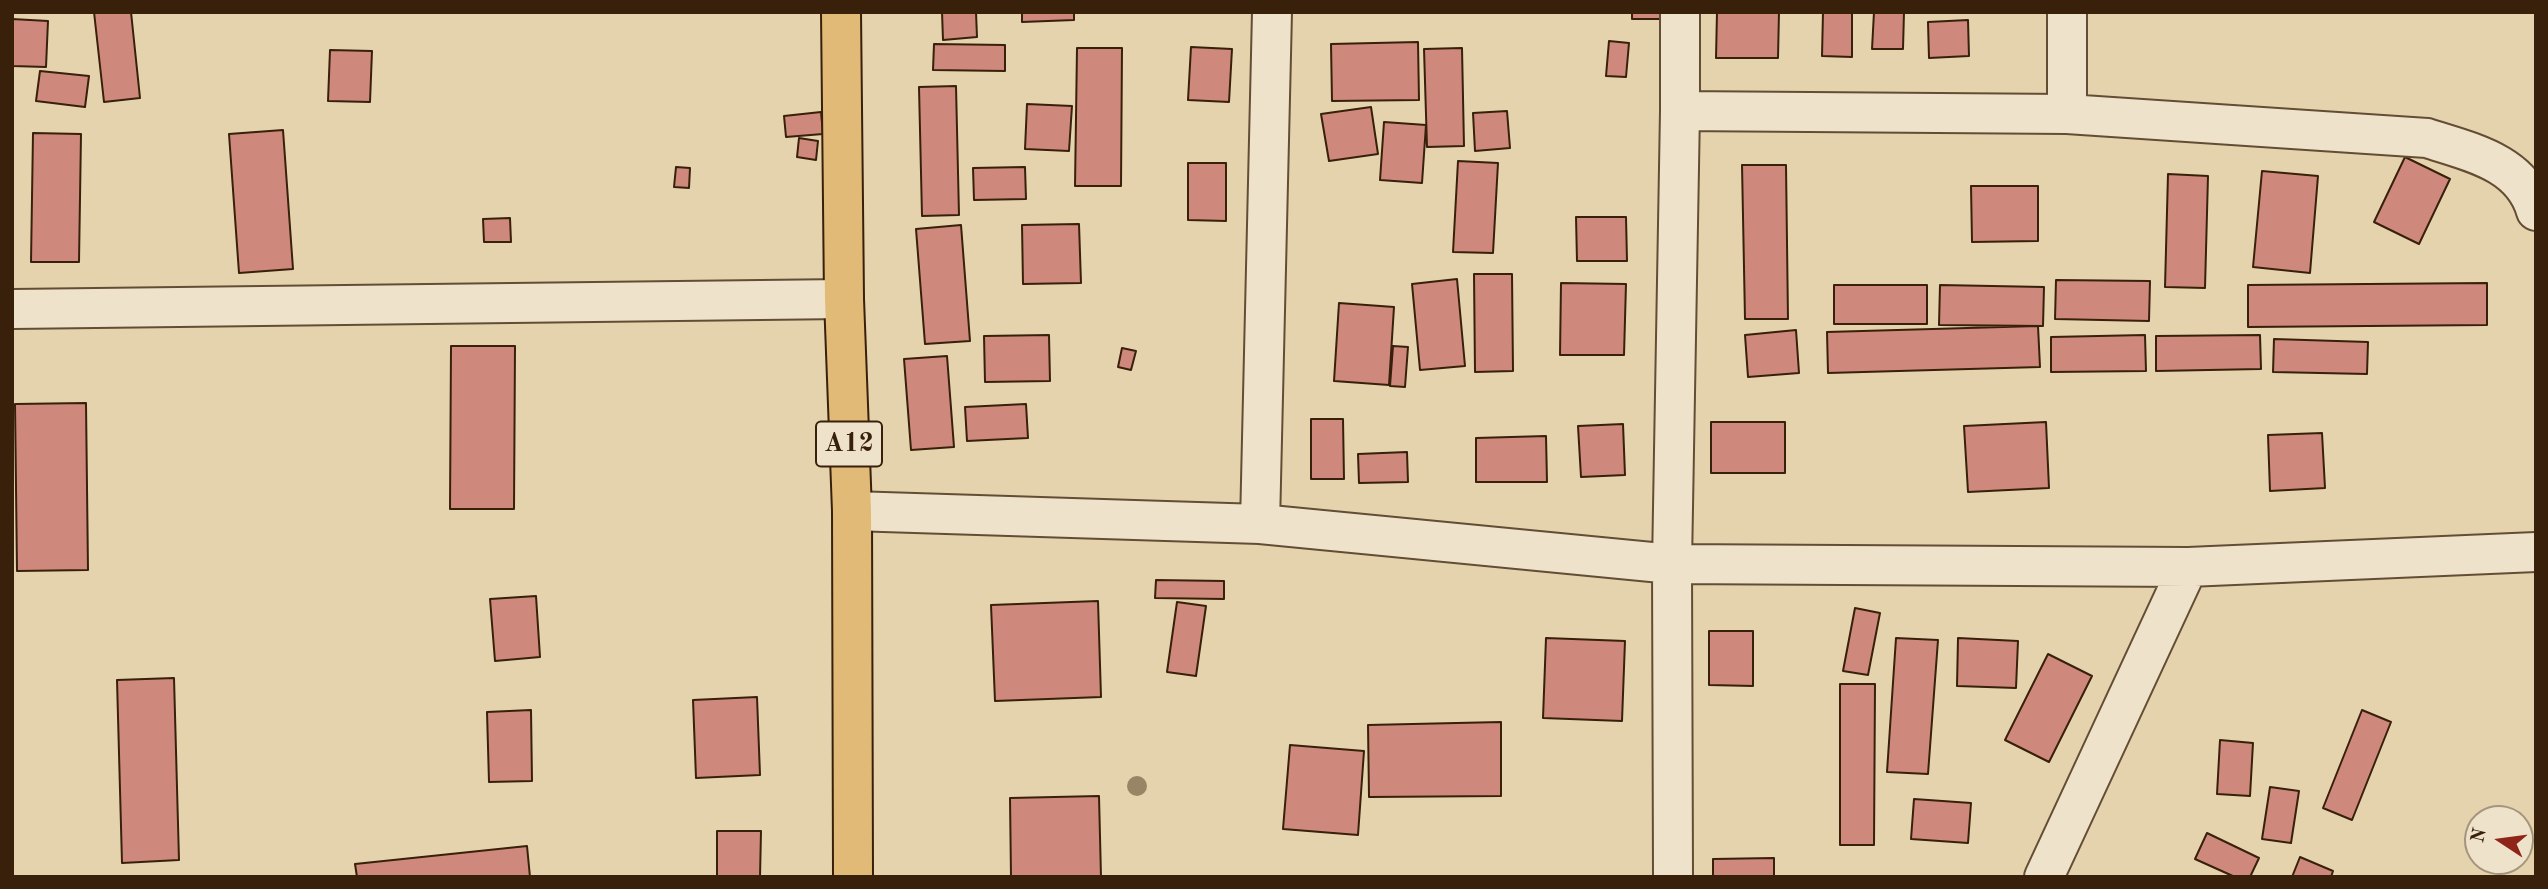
<!DOCTYPE html>
<style>
body{margin:0}
#map{position:relative;width:2548px;height:889px;overflow:hidden;background:#e5d3ae;font-family:"Old Standard TT",serif}
canvas{display:block}
.frame{position:absolute;inset:0;border:14px solid #38200b;pointer-events:none}
.north{position:absolute;left:2464px;top:805px;width:70px;height:70px;box-sizing:border-box;background:#eee2ca;border:2px solid #a5947e;border-radius:50%;rotate:283deg;font-size:19px;font-weight:700;line-height:28px;text-align:center;color:#38200b}
.north::after{content:'';display:block;margin:auto;width:24px;height:32px;background:#8f2418;clip-path:polygon(50% 0,100% 100%,50% 72%,0 100%)}
</style>
<div id="map">
<canvas width="2548" height="889"></canvas>
<div class="frame"></div>
<div class="north">N</div>
</div>
<script>
const context = document.querySelector('canvas').getContext('2d');
context.lineJoin = 'round';
function fill(path, color) {
  context.fillStyle = color;
  context.fill(path, 'evenodd');
}
function strokePath(path, color, width, dash) {
  context.strokeStyle = color;
  context.lineWidth = width;
  context.lineCap = dash ? 'butt' : 'round';
  context.setLineDash(dash || []);
  context.stroke(path);
}
function drawText(font, color, halo, rows, align = 'center') {
  context.font = font + ' "Old Standard TT",serif';
  context.lineWidth = 5;
  context.setLineDash([]);
  context.textBaseline = 'middle';
  context.strokeStyle = halo;
  context.fillStyle = color;
  for (const [text, x, y, turn = 0] of rows) {
    context.save();
    context.translate(x, y);
    context.rotate((+turn || 0) * Math.PI / 180);
    context.textAlign = isNaN(turn) ? turn : align;
    if (halo) context.strokeText(text, 0, 0);
    context.fillText(text, 0, 0);
    context.restore();
  }
}
const building = new Path2D(`
 M94 12H131L140 98 104 102Z
 M942 12H976L977 37 943 40Z
 M1022 12H1074V20L1022 22Z
 M1632 12H1667V19H1632Z
 M1717 12H1779L1778 58H1716Z
 M1823 12H1852V57L1822 56Z
 M1874 12H1904L1903 49H1872Z
 M12 19 48 21 46 67 12 66Z
 M1968 20 1969 56 1929 58 1928 22Z
 M1609 41 1629 43 1626 77 1606 76Z
 M1418 42 1419 100 1332 101 1331 44Z
 M934 44 1005 45V71L933 70Z
 M1191 47 1232 49 1229 102 1188 100Z
 M1077 48H1122L1121 186H1075Z
 M1462 48 1464 146 1427 147 1424 49Z
 M330 50 372 51 370 102 328 101Z
 M40 71 89 76 85 107 36 101Z
 M956 86 959 215 922 216 919 87Z
 M1027 104 1072 106 1069 151 1025 149Z
 M1371 107 1378 154 1329 161 1321 114Z
 M1507 111 1510 148 1475 151 1473 113Z
 M821 112 823 134 786 137 784 116Z
 M1384 122 1426 125 1422 183 1380 180Z
 M283 130 293 269 239 273 229 134Z
 M33 133 81 134 79 262H31Z
 M799 138 818 141 816 160 797 157Z
 M2405 157 2450 179 2419 244 2374 222Z
 M1458 161 1498 163 1493 253 1453 252Z
 M1188 163H1226V221L1188 220Z
 M1742 165H1786L1788 319H1745Z
 M676 167 690 168 689 188 674 187Z
 M1025 167 1026 199 974 200 973 168Z
 M2262 171 2318 176 2310 273 2253 267Z
 M2168 174 2208 176 2205 288 2165 287Z
 M1971 186H2038V241L1972 242Z
 M1576 217H1626L1627 261H1577Z
 M510 218 511 242H484L483 219Z
 M1079 224 1081 283 1023 284 1022 225Z
 M961 225 970 341 925 344 916 229Z
 M1474 274H1512L1513 371 1475 372Z
 M1457 279 1465 366 1420 370 1412 284Z
 M2056 280 2150 281 2149 321 2055 319Z
 M1561 283 1626 284 1624 355H1560Z
 M2487 283V325L2248 327V285Z
 M1834 285H1927V324H1834Z
 M1940 285 2044 287 2043 326 1939 325Z
 M1339 303 1394 307 1389 385 1334 381Z
 M2038 326 2040 367 1828 373 1827 332Z
 M1796 330 1799 373 1748 377 1745 335Z
 M1049 335 1050 381 985 382 984 336Z
 M2145 335 2146 371 2051 372V337Z
 M2260 335 2261 369 2156 371V336Z
 M2274 339 2368 342 2367 374 2273 372Z
 M451 346H515L514 509H450Z
 M1393 346 1408 347 1405 387 1390 386Z
 M1122 348 1136 351 1131 370 1118 367Z
 M947 356 954 447 911 450 904 359Z
 M86 403 88 570 17 571 15 404Z
 M1026 404 1028 438 967 441 965 407Z
 M1311 419H1343L1344 479H1311Z
 M1711 422H1785V473H1711Z
 M2046 422 2049 488 1968 492 1964 426Z
 M1623 424 1625 475 1581 477 1578 426Z
 M2322 433 2325 488 2270 491 2268 435Z
 M1546 436 1547 482H1476V438Z
 M1407 452 1408 482 1359 483 1358 454Z
 M1156 580 1224 581V599L1155 598Z
 M536 596 540 657 495 661 490 599Z
 M1098 601 1101 697 995 701 991 605Z
 M1177 602 1206 606 1196 676 1167 672Z
 M1855 608 1880 613 1868 675 1843 671Z
 M1709 631H1753V686L1709 685Z
 M1546 638 1625 641 1622 721 1543 718Z
 M1896 638 1938 640 1928 774 1887 772Z
 M1958 638 2018 641 2016 688 1957 686Z
 M2048 654 2092 676 2049 762 2005 740Z
 M174 678 179 860 122 863 117 680Z
 M1840 684H1875L1874 845H1840Z
 M757 697 760 775 696 778 693 700Z
 M531 710 532 781 489 782 487 712Z
 M2362 710 2391 722 2352 820 2323 808Z
 M1501 722V796L1369 797 1368 725Z
 M2220 740 2253 743 2250 796 2217 794Z
 M1290 745 1364 751 1358 835 1283 829Z
 M2270 787 2299 791 2291 843 2262 839Z
 M1099 796 1101 877H1011L1010 798Z
 M1914 799 1971 803 1968 843 1911 839Z
 M717 831H761L760 877H717Z
 M2207 833 2259 858 2250 877H2235L2195 859Z
 M527 846 530 877H357L355 864Z
 M2300 857 2333 871 2331 877H2292Z
 M1774 858V877H1713V859Z`);
fill(building, '#ce887c');
strokePath(building, '#38200b', 2);
const minor = new Path2D(`
 M1680 111 2067 114 2427 138C2470 152 2522 162 2536 211
 M2067 114V12
 M12 309 844 299
 M852 511 1260 524 1672 564 2188 567 2536 552
 M1260 524 1272 12
 M1673 877 1672 564 1680 111V12
 M2044 877 2188 567`);
const primary = new Path2D(`
 M841 12 844 299 852 511 853 877`);
strokePath(minor, '#634d34', 42);
strokePath(primary, '#38200b', 42);
strokePath(minor, '#eee2ca', 38);
strokePath(primary, '#e2ba77', 38);
context.fillStyle = '#978665';
for (const [x, y] of [
 [1137,786]
]) {
  context.beginPath();
  context.arc(x, y, 10, 0, 2 * Math.PI);
  context.fill();
}
for (const [x, y, w] of [
 [849,444,66]
]) {
  const box = new Path2D();
  box.roundRect(x - w / 2, y - 22.5, w, 45, 5);
  context.fillStyle = '#eee2ca';
  context.fill(box);
  strokePath(box, '#38200b', 2);
}
drawText('bold 26px', '#38200b', null, [
 ["A12",849,444]
]);
</script>
